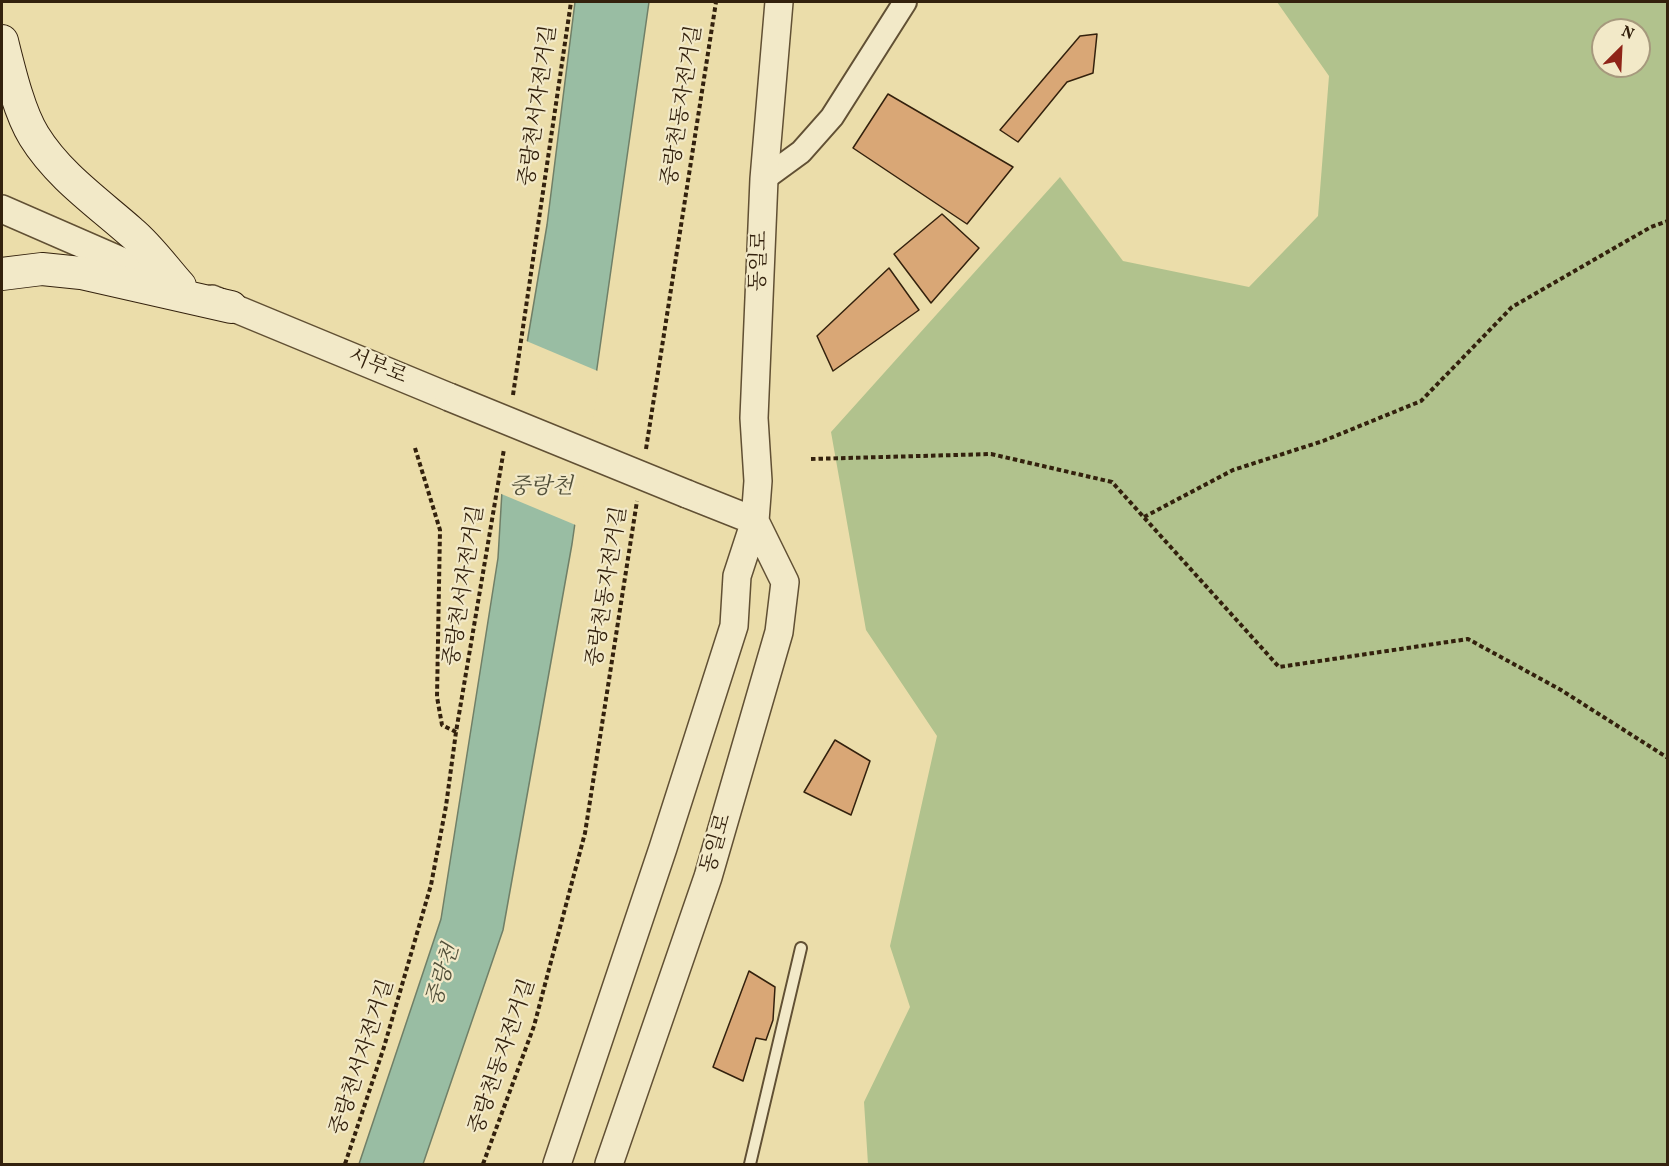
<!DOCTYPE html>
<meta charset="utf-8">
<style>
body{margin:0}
#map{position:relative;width:1669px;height:1166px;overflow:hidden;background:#ebddaa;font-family:Vollkorn,serif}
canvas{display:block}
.frame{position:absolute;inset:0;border:3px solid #33210d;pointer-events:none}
.north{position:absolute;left:1591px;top:18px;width:60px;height:60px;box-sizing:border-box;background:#f2e9c8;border:2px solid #a6997d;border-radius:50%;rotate:24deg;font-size:16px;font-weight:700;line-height:24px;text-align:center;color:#33210d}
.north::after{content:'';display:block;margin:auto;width:21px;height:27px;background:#8f2418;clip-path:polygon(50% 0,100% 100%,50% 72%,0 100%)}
</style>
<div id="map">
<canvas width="1669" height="1166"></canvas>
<div class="frame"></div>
<div class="north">N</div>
</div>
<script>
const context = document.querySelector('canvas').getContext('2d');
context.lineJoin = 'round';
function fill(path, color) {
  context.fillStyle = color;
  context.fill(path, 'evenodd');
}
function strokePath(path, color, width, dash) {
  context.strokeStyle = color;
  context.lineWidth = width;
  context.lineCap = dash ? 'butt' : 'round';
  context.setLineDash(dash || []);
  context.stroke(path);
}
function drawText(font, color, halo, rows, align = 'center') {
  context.font = font + ' Vollkorn,"Noto Serif KR",serif';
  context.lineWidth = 4.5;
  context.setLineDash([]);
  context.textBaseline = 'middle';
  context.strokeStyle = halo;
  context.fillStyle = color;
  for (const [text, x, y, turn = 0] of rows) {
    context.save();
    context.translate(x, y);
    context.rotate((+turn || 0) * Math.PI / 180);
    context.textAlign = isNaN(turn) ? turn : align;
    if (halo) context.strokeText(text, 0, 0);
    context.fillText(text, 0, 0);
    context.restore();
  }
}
fill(new Path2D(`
 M1277 2H1667V1164H868L864 1102 910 1007 890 946 937 736 866 630 831 432 1060 177 1123 261 1249 287 1318 216 1329 76ZM1603 30H1639V66H1603Z`), '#b1c28d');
const water = new Path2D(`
 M575 2H649L572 544 503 930 423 1164H359L441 919 498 558 502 491 547 225Z`);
fill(water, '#99bda3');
strokePath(water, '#707f67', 1.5);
fill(new Path2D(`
 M524 340 600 372 578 526 499 493Z`), '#ebddaa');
const building = new Path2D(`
 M1097 34 1093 73 1067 82 1018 142 1000 130 1080 36Z
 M888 94 1013 167 967 224 853 148Z
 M942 214 979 248 931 303 894 254Z
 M889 268 919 310 833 371 817 336Z
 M835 740 870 761 851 815 804 792Z
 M749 971 775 987 773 1020 766 1040 756 1038 743 1081 713 1067Z`);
fill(building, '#d9a776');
strokePath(building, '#33210d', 1.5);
const service = new Path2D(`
 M750 1164 801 948`);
const minor = new Path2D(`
 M764 179 801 152 832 117 905 2`);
const tertiary = new Path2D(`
 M2 209 174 284
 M212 299 449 397
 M687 494 755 521
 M557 1164 663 848 734 626 737 576 755 521 758 481 754 418 764 179 779 2
 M609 1164 708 877 779 632 785 582 755 521`);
const secondary = new Path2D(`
 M2 41C9 69 19 112 34 136 58 175 97 202 131 232 149 247 164 268 180 286
 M2 274 42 269 81 273 231 307`);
strokePath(service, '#615034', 14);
strokePath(minor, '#615034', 26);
strokePath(tertiary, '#615034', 30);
strokePath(secondary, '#33210d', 34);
strokePath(new Path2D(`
 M513 395 571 2
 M415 448 440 530 437 697 442 725 456 732
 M646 449 716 2
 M811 459 991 454 1112 482 1279 667 1468 639 1561 690 1668 758
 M1144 517 1233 470 1323 441 1421 401 1512 307 1651 227 1668 221
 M345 1164 384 1047 431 885 446 806 456 732 504 449
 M483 1164 534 1026 585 833 637 501`), '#33210d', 4, [4.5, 3]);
strokePath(service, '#f2e9c8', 10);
strokePath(minor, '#f2e9c8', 22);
strokePath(tertiary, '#f2e9c8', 27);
strokePath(secondary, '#f2e9c8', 32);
const tertiaryBridge = new Path2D(`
 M449 397 687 494`);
strokePath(tertiaryBridge, '#615034', 30, []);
strokePath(tertiaryBridge, '#f2e9c8', 27);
drawText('21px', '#33210d', '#f2e9c8', [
 ["중랑천서자전거길",540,106,-82],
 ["중랑천동자전거길",684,106,-81],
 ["동일로",761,261,-88],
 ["서부로",377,368,22],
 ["중랑천서자전거길",466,586,-81],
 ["중랑천동자전거길",609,587,-81],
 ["동일로",718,844,-74],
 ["중랑천동자전거길",504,1057,-71],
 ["중랑천서자전거길",364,1058,-72]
]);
drawText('italic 22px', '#52503a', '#f2e9c8', [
 ["중랑천",541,489],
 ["중랑천",445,976,-73]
]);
</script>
